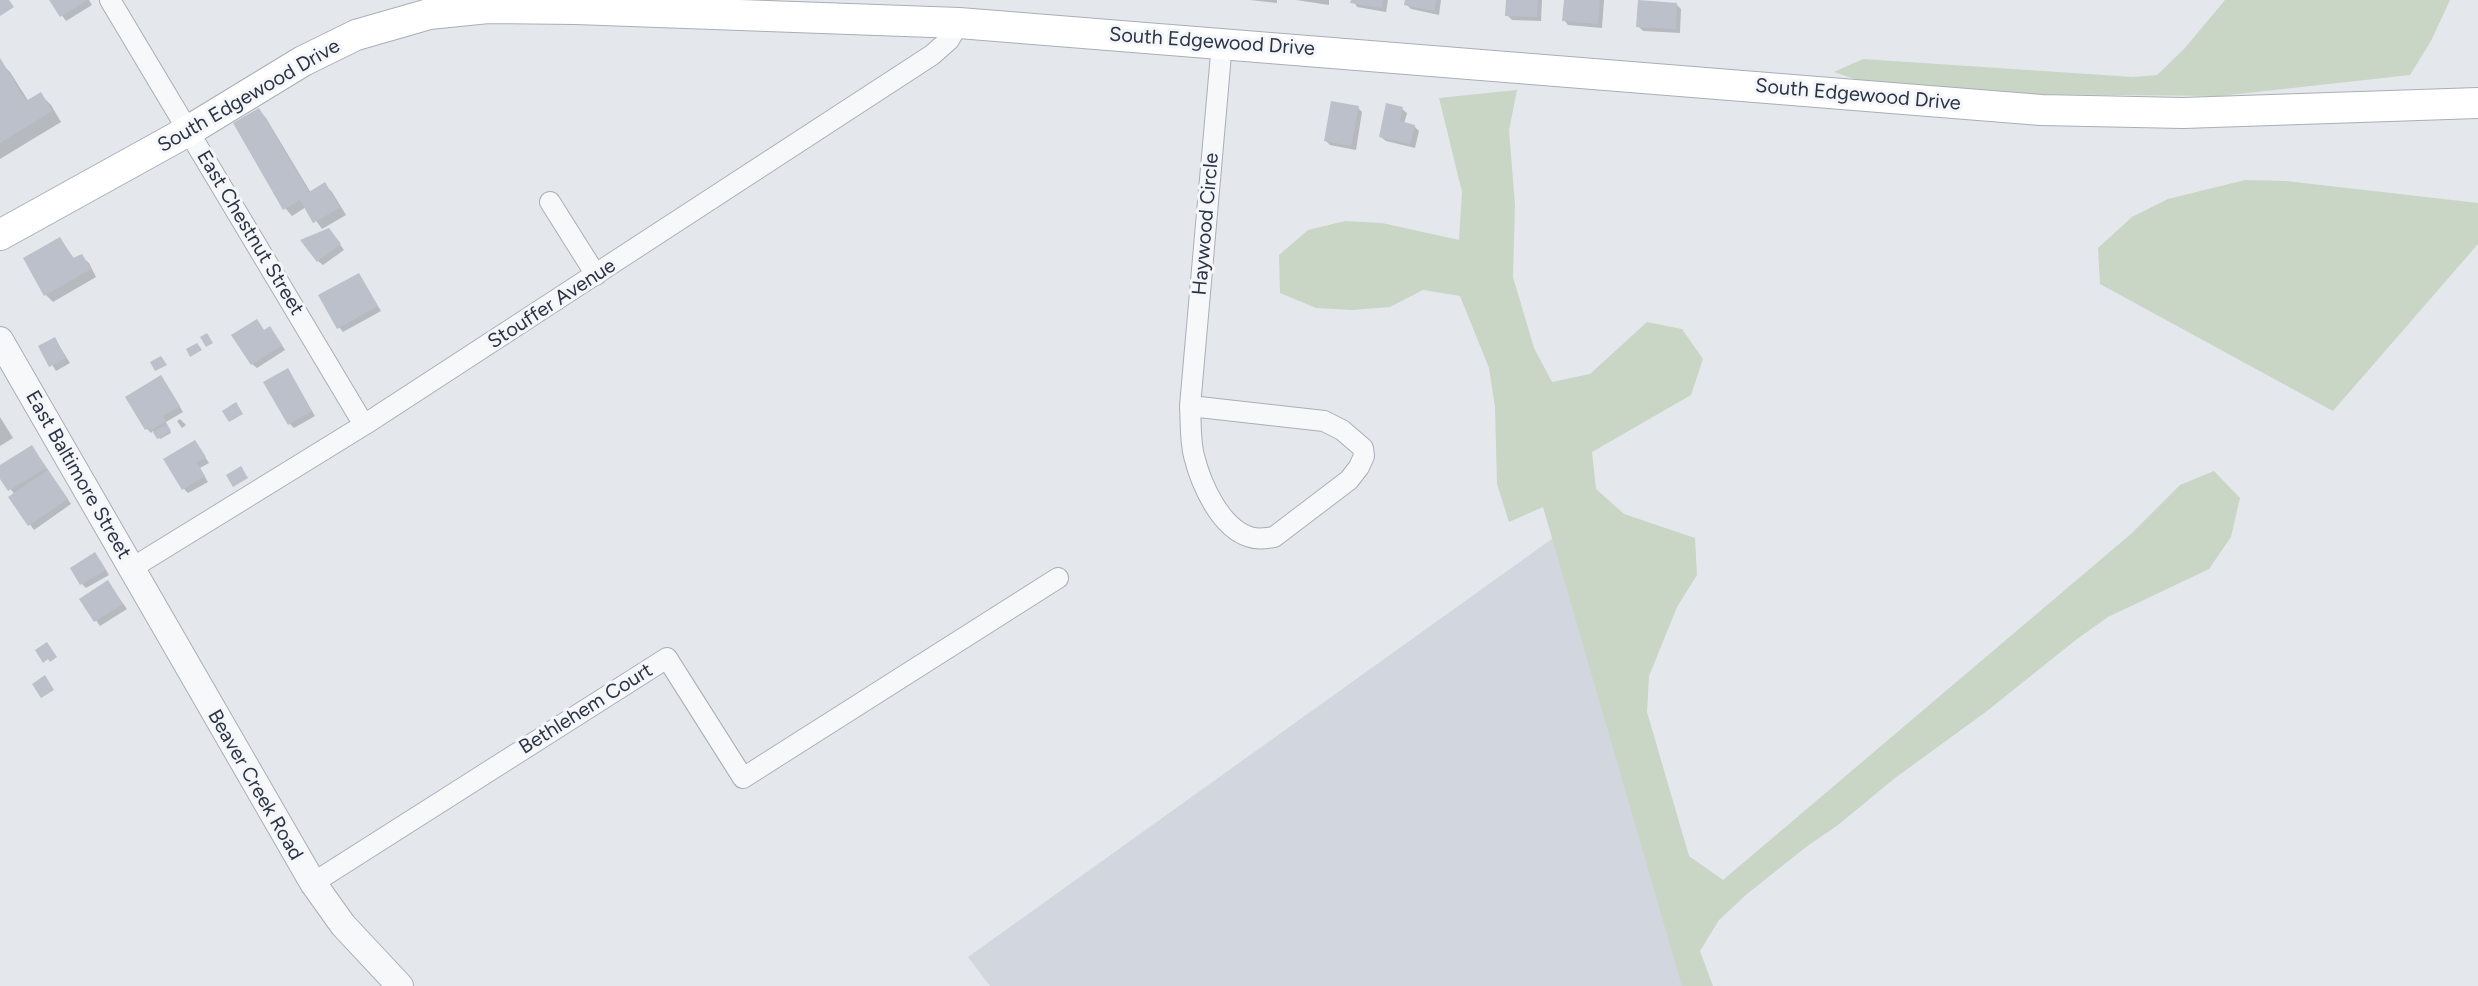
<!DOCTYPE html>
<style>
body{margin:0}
canvas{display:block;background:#e4e7ec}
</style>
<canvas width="2478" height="986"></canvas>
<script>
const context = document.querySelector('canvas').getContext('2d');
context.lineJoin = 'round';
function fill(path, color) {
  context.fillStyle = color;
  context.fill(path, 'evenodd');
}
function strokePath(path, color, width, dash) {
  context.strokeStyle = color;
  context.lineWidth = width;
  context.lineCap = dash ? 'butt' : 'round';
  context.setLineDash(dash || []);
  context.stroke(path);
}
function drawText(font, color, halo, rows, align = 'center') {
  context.font = font + ' Figtree,sans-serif';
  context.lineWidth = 6;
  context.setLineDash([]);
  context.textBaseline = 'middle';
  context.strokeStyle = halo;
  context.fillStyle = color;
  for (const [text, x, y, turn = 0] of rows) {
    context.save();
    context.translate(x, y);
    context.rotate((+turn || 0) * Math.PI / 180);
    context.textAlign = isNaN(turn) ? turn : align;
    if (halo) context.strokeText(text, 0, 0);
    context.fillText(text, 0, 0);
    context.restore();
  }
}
fill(new Path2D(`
 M1563 531 1691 986H990L968 957Z`), '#d2d6de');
fill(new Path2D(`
 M2225 0H2450L2431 41 2410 75 2220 96 1896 93 1834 72 1863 59 2133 77 2157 75 2184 49Z
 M1517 90 1509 130 1515 205 1513 277 1534 348 1552 382 1590 374 1647 322 1682 329 1703 359 1691 395 1592 452 1596 489 1624 514 1695 538 1697 575 1677 607 1649 676 1647 712 1689 856 1723 880 2132 533 2180 485 2214 471 2240 498 2231 537 2209 569 2108 617 2077 639 1987 711 1895 778 1838 825 1806 847 1747 894 1719 920 1700 951 1713 986H1682L1543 507 1509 522 1497 484 1495 407 1489 368 1460 296 1423 290 1390 307 1352 310 1316 308 1280 293 1279 255 1308 230 1345 221 1382 223 1459 240 1462 192 1439 98Z
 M2245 180 2286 181 2478 203V244L2333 411 2100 284 2098 248 2132 217 2168 199Z`), '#c9d6c5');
fill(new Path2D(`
 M51 0H89L92 5 66 21Z
 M1250 0H1277V3Z
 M1296 0H1329V5Z
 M1353 0H1388L1386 12 1357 7Z
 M1407 0H1441L1439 15 1411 9 1406 4Z
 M1508 0H1542L1541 21 1512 20 1507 15Z
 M1566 0H1604L1602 28 1568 25 1564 20Z
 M1677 5 1681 9 1680 33 1643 31 1638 26Z
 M0 62 10 72 29 102 41 95 51 105 61 122 0 159Z
 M1358 108 1362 112 1356 150 1330 145 1326 141Z
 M1402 109 1407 113 1404 124 1414 126 1419 131 1415 148 1386 141 1381 137Z
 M259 110 266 118 311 193 325 185 332 192 346 215 322 229 306 207 292 216 285 208Z
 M334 236 344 250 323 265 318 261Z
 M60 239 75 260 81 256 89 263 96 277 53 302 45 294Z
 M359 275 381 311 343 332 339 327Z
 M265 332 274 333 285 350 257 368 252 364Z
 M55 339 70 363 56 371 41 347Z
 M287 370 315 416 294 428 290 424Z
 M165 382 183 412 166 422 171 433 160 439 153 431 151 433 147 429 128 398Z
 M0 417 13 438 0 446Z
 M180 419 186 425 182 428 177 421Z
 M195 442 209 463 200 468 208 482 188 493 184 489Z
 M36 452 71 504 34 530 11 498 15 495 0 475V468Z
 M100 560 109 575 86 588 82 584Z
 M108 583 127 609 100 626 82 600Z`), '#0003');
fill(new Path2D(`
 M0 0H9L14 7 0 16Z
 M49 0H88L60 17Z
 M1351 0H1383L1382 8 1350 3Z
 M1405 0H1436L1434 11 1404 5Z
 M1506 0H1538L1537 17 1505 16Z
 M1564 0H1600L1598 24 1562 21Z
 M1638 0 1677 3 1676 29 1636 27Z
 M0 58 26 101 41 92 52 111 0 143Z
 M1331 101 1359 106 1351 146 1324 141Z
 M1386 103 1403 107 1400 121 1415 125 1410 144 1379 137Z
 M259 108 309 192 325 182 340 208 313 223 300 200 283 210 233 123Z
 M329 228 341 244 317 262 300 240Z
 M60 237 73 258 82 254 91 269 44 296 23 258Z
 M359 273 378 306 337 329 318 295Z
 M257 319 264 330 270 326 282 345 251 365 231 335Z
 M207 333 213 343 206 347 200 337Z
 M55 337 66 358 49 367 38 346Z
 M197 343 202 350 190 357 186 349Z
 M161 356 167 365 155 371 150 362Z
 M288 368 312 411 288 425 263 382Z
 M161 375 180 406 163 416 166 421 150 431 148 428 145 430 125 397Z
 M236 402 243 414 229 422 222 411Z
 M167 424 171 431 157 439 153 432Z
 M195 440 206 457 197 463 205 476 182 490 163 459Z
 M32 445 46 468 8 491 0 479V465Z
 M241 466 248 478 233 487 226 475Z
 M48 470 68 499 28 526 8 497Z
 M95 552 106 570 80 585 70 568Z
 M108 580 123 604 94 622 79 599Z
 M47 642 57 657 50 662 48 659 43 663 35 650Z
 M45 675 54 690 41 698 32 684Z`), '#bbc0ca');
const minor = new Path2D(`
 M110 0 364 425
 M550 202 596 275
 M1190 406C1191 422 1190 441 1194 456 1201 484 1220 528 1250 537 1258 540 1266 538 1274 537L1349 480 1359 467 1364 456 1363 448 1342 430 1324 421 1190 406 1222 43
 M132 568 364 425 932 55 949 40 959 23
 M313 883 667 658 743 778 1058 578`);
const tertiary = new Path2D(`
 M0 340 313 883 343 925 400 986`);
const secondary = new Path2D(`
 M0 235 188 131 303 61 356 35 429 14 488 8 576 9 959 23 2041 110 2183 113 2478 103`);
strokePath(minor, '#a9aeb7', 22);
strokePath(tertiary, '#a9aeb7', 28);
strokePath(secondary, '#a9aeb7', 32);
strokePath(minor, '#f7f8fa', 20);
strokePath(tertiary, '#f7f8fa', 26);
strokePath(secondary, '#fff', 30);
drawText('20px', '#2b3445', '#f4f6f9', [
 ["South Edgewood Drive",1212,42,4],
 ["South Edgewood Drive",1858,95,5],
 ["South Edgewood Drive",249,96,-30],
 ["Haywood Circle",1206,224,-85],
 ["East Chestnut Street",250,233,59],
 ["Stouffer Avenue",552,304,-33],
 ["East Baltimore Street",78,475,60],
 ["Bethlehem Court",586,709,-32],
 ["Beaver Creek Road",255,785,60]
]);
</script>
